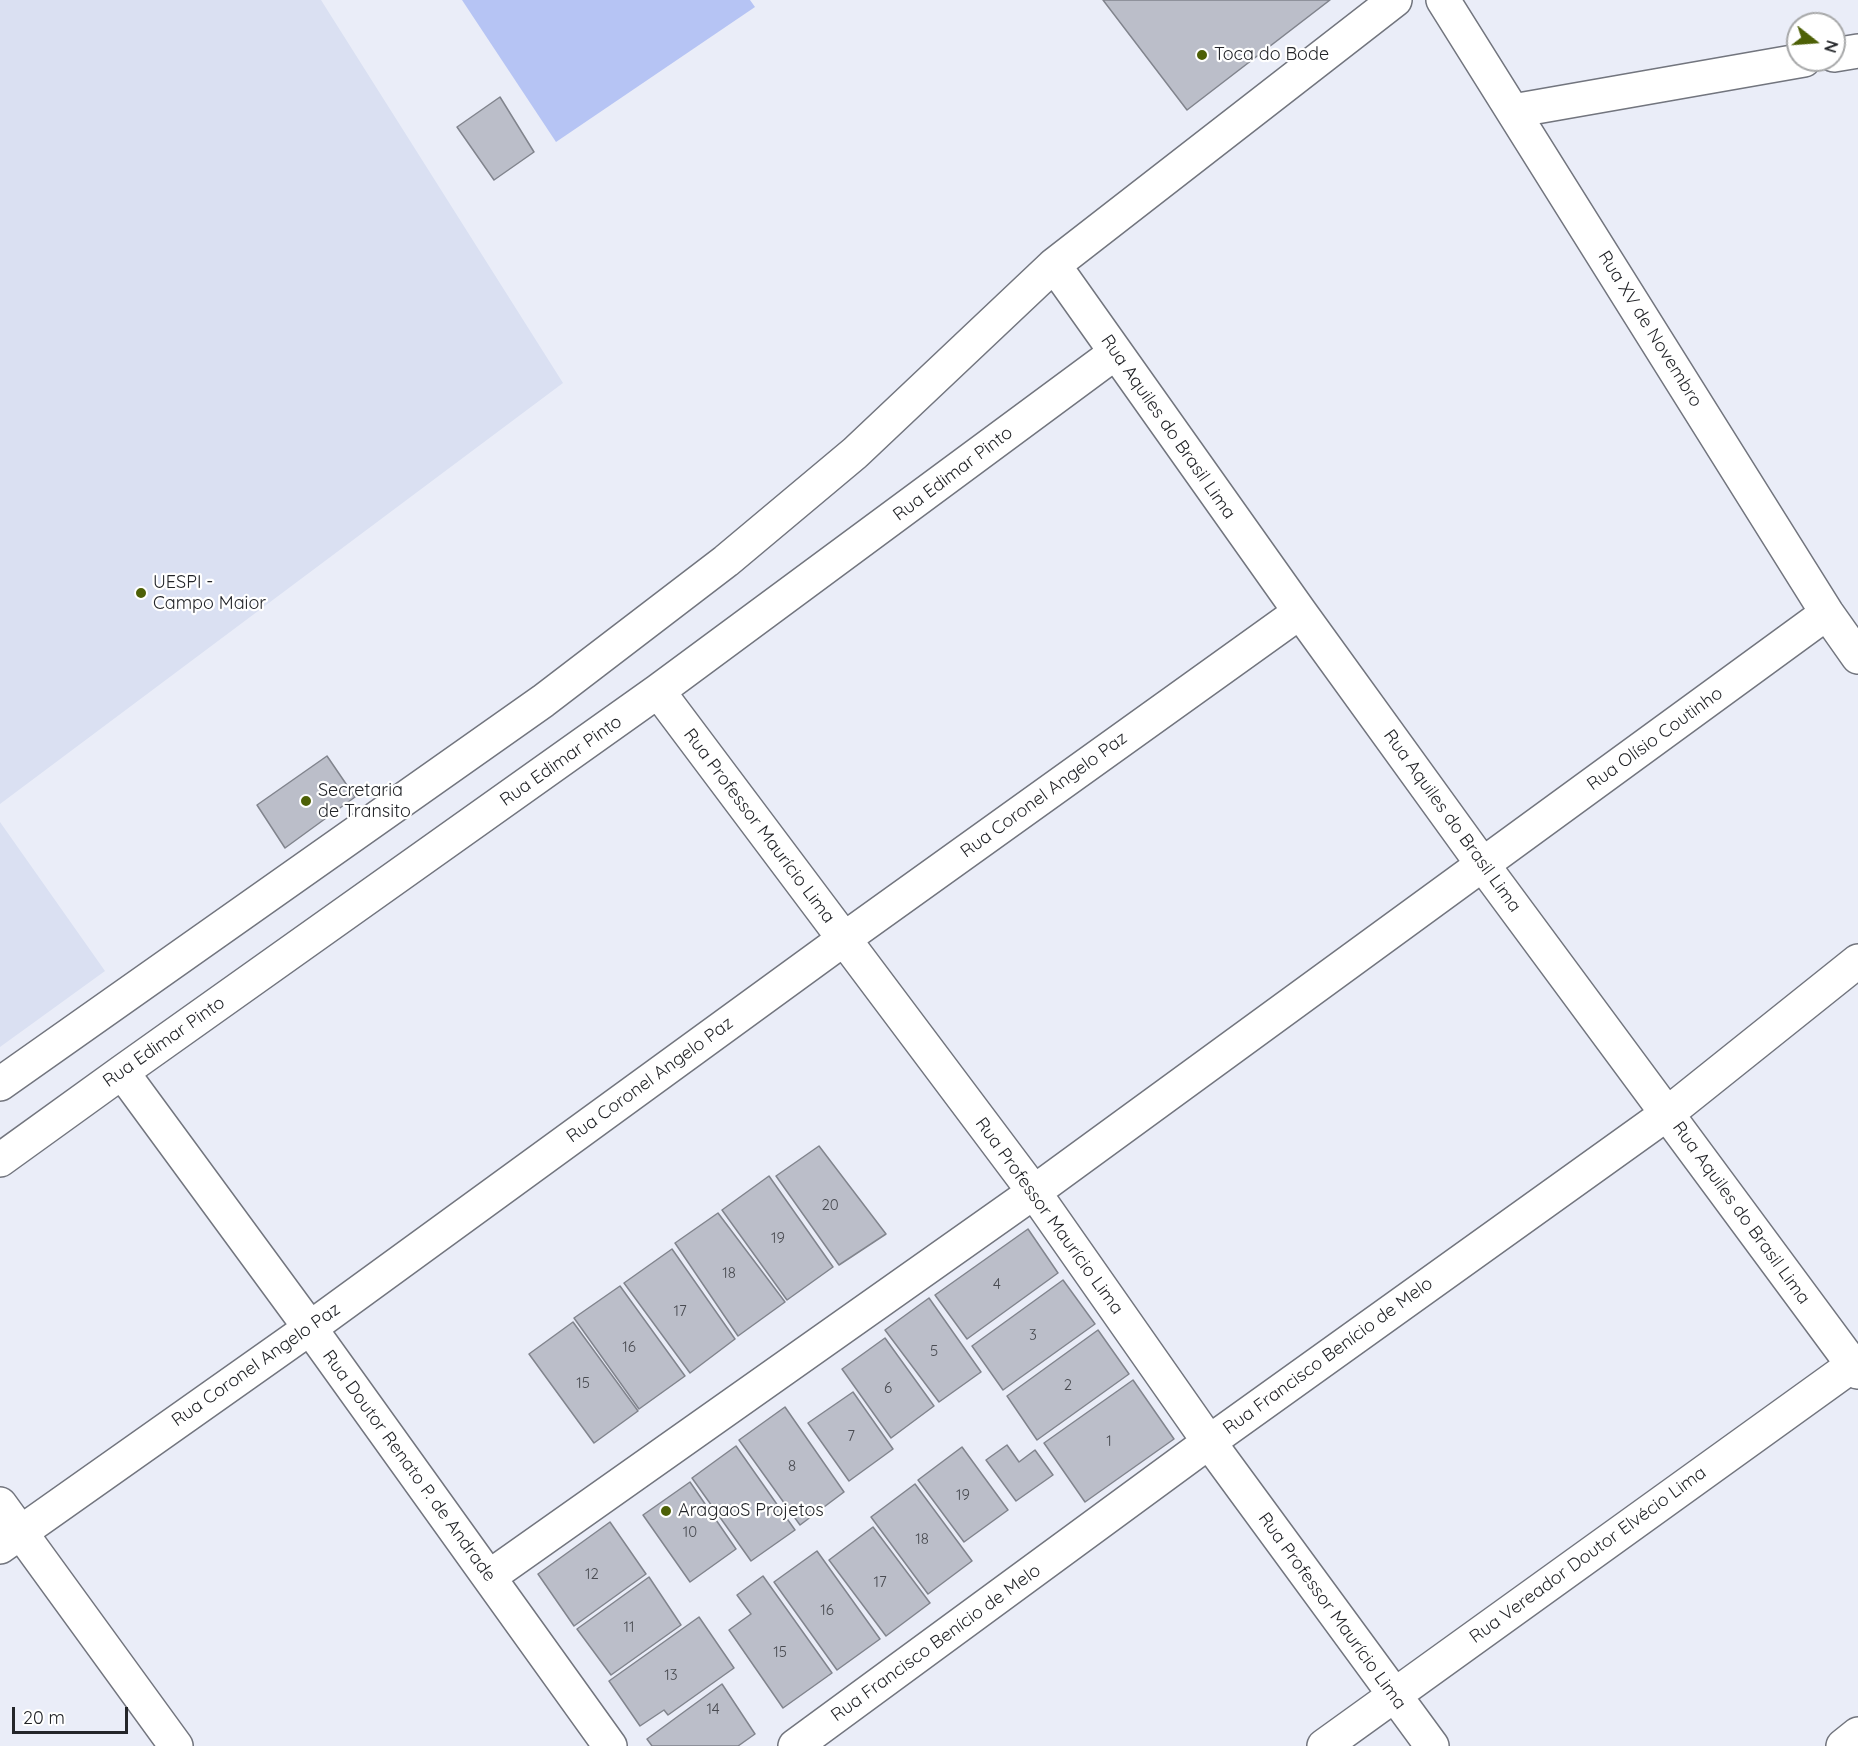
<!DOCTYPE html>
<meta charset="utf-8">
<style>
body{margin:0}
#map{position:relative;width:1858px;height:1746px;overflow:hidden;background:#eaedf8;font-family:Quicksand,sans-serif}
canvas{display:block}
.north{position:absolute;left:1786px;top:12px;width:60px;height:60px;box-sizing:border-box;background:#fff;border:2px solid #a7a8a9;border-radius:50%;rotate:107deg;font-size:16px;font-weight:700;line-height:24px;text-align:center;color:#232529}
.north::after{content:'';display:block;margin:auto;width:21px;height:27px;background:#4d6006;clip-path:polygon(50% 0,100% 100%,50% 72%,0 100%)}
.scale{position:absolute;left:12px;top:1707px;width:116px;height:27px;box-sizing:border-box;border:3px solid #232529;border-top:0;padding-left:8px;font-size:18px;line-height:21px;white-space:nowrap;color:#232529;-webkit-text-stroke:4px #fff;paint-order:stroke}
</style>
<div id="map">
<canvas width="1858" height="1746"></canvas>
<div class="north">N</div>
<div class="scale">20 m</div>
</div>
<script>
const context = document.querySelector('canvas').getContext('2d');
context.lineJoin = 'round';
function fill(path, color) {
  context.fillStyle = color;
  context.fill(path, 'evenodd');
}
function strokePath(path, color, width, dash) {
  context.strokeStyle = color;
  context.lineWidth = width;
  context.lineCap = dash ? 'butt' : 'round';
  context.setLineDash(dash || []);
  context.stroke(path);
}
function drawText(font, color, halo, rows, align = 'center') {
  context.font = font + ' Quicksand,sans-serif';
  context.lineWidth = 4.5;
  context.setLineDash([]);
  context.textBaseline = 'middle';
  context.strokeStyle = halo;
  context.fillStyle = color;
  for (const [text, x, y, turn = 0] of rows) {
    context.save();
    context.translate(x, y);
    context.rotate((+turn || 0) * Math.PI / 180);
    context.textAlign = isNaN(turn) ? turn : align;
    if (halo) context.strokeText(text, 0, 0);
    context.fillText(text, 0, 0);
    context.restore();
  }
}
fill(new Path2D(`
 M0 0H321L563 383 0 804Z
 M0 822 105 971 0 1047Z`), '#dae0f2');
fill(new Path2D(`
 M462 0H750L755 7 556 142Z`), '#b6c4f4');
const building = new Path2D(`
 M1103 0H1330L1187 110Z
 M500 97 534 152 494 180 457 127Z
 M327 756 355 797 285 848 257 805Z
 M819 1146 886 1234 839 1265 776 1176Z
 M769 1176 833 1267 787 1300 722 1210Z
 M718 1213 785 1302 738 1336 675 1243Z
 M1028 1229 1058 1273 967 1339 935 1295Z
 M672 1249 735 1339 690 1373 624 1283Z
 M1063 1280 1095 1324 1003 1390 972 1346Z
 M620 1286 685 1376 639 1409 574 1318Z
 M929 1298 981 1372 939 1402 885 1330Z
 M573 1322 638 1411 594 1443 529 1354Z
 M1098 1330 1129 1374 1037 1440 1007 1396Z
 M885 1338 934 1406 891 1438 842 1369Z
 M1133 1380 1174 1439 1085 1502 1044 1443Z
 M853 1392 893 1449 849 1481 808 1423Z
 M785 1407 844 1492 800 1525 739 1440Z
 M1007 1445 1019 1462 1035 1450 1053 1475 1016 1501 986 1460Z
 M736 1446 795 1530 751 1561 692 1478Z
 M962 1447 1008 1510 964 1542 918 1480Z
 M690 1482 736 1549 690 1582 643 1515Z
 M915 1484 972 1561 928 1594 871 1517Z
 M610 1522 646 1574 574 1626 538 1574Z
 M873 1527 930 1603 886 1636 829 1560Z
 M817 1551 880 1639 837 1670 774 1582Z
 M763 1576 832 1673 783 1708 729 1630 751 1614 737 1595Z
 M649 1577 681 1625 611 1675 577 1629Z
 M699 1617 734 1668 668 1715 664 1710 640 1726 609 1681Z
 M722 1684 755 1734 738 1746H652L647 1739Z`);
fill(building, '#bbbec9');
strokePath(building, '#81848d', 1.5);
const minor = new Path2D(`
 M1443 0 1827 613 1858 657
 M1834 55 1858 51
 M1513 111 1804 60
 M1054 265 1300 612 1483 865 1858 1372
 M658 691 1034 1192 1209 1442 1432 1746
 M122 1072 310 1328 610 1746
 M0 1084 543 701 726 561 855 453 1054 265 1395 0
 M0 1160 122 1072 658 691 1115 353
 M0 1504 176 1746
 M0 1547 310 1328 844 939 1300 612
 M489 1577 1034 1192 1827 613
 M795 1746 1209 1442 1668 1113 1858 961
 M1324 1746 1853 1365
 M1843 1746 1858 1734`);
strokePath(minor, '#72757e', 36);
strokePath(minor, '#fff', 33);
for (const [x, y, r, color] of [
 [1202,55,6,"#4d6006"],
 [141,593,6,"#4d6006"],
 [306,801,6,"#4d6006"],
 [666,1511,6,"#4d6006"]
]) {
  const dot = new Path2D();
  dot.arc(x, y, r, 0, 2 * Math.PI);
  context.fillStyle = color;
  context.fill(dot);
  strokePath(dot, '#fff', 2);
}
drawText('15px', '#494b51', null, [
 ["20",830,1205],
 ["19",778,1238],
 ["18",729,1273],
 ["4",997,1284],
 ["17",680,1311],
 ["3",1033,1335],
 ["16",629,1347],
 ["5",934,1351],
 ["15",583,1383],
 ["2",1068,1385],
 ["6",888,1388],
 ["7",851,1436],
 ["1",1109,1441],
 ["8",792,1466],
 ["19",963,1495],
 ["10",690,1532],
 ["18",922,1539],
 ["12",592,1574],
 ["17",880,1582],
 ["16",827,1610],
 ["11",629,1627],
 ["15",780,1652],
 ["13",671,1675],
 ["14",713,1709]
]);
drawText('18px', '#232529', '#fff', [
 ["Toca do Bode",1214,55],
 ["UESPI -",153,583],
 ["Campo Maior",153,604],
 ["Secretaria",318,791],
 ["de Transito",318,812],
 ["AragaoS Projetos",678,1511]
], 'left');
drawText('18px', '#232529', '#fff', [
 ["Rua XV de Novembro",1650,329,58],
 ["Rua Aquiles do Brasil Lima",1168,427,55],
 ["Rua Edimar Pinto",953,474,-37],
 ["Rua Olísio Coutinho",1655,739,-36],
 ["Rua Edimar Pinto",561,761,-35],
 ["Rua Coronel Angelo Paz",1044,795,-36],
 ["Rua Aquiles do Brasil Lima",1452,821,54],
 ["Rua Professor Maurício Lima",759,826,53],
 ["Rua Edimar Pinto",164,1042,-35],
 ["Rua Coronel Angelo Paz",650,1080,-36],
 ["Rua Aquiles do Brasil Lima",1741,1213,54],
 ["Rua Professor Maurício Lima",1049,1216,54],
 ["Rua Francisco Benício de Melo",1328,1356,-36],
 ["Rua Coronel Angelo Paz",256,1365,-35],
 ["Rua Doutor Renato P. de Andrade",409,1466,54],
 ["Rua Vereador Doutor Elvécio Lima",1588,1555,-36],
 ["Rua Professor Maurício Lima",1332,1611,54],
 ["Rua Francisco Benício de Melo",936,1643,-36]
]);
</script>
